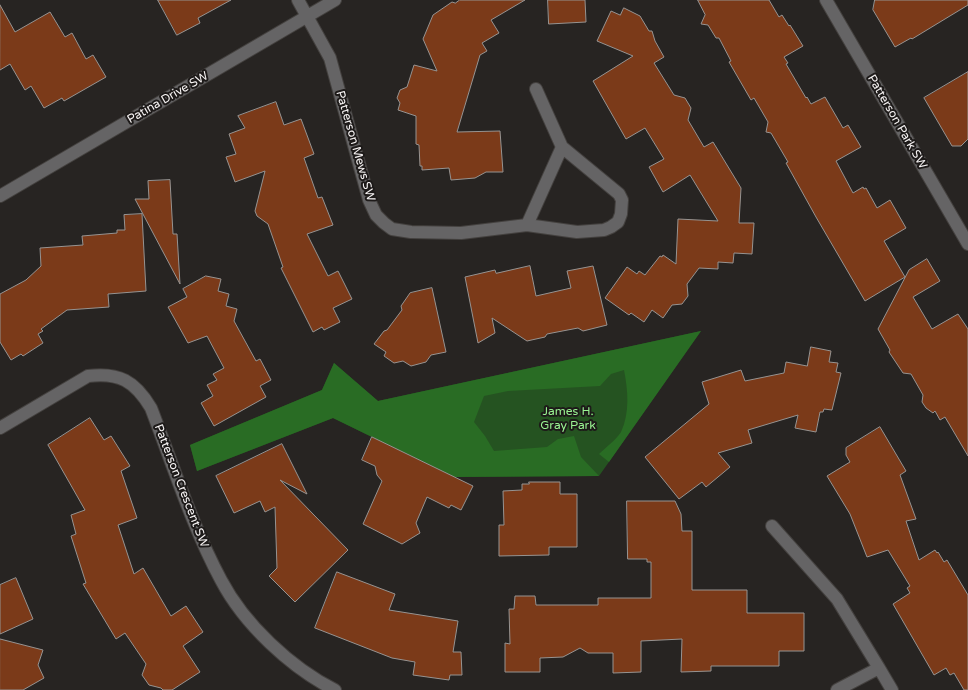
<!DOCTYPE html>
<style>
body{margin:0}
canvas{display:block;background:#272422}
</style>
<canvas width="968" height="690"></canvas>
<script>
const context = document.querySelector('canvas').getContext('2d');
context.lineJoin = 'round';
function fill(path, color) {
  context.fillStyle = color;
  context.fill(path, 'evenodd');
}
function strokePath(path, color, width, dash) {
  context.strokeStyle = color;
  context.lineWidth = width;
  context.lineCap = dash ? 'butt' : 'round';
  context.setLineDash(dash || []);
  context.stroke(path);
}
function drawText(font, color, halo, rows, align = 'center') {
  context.font = font + ' "Varela Round",sans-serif';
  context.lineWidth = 4;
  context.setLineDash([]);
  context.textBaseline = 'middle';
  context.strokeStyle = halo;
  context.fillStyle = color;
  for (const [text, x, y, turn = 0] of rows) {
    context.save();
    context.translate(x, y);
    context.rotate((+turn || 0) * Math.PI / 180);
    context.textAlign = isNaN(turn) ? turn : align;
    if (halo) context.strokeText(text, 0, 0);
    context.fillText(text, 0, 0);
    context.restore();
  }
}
fill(new Path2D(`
 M701 331 599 476 454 477 333 418 197 471 190 445 322 390 334 363 378 401Z`), '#255321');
fill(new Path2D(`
 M701 331 609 462 599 454C605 448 616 440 621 432 630 413 628 390 624 370L611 374 600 386 508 391 484 396 474 422 485 436 494 451 547 447 558 439 574 436 581 457 599 476 454 477 333 418 197 471 190 445 322 390 334 363 378 401Z`), '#296c24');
const building = new Path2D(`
 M158 0H231L198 18 200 23 177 35Z
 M460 0H525L491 20 499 33 482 43 487 51 480 55 457 132 500 131 503 172H486L475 178 451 180 449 168 422 170V166H420L419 145 416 144V116L398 110 400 103 397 98 400 90 407 87 414 65 437 71 423 39 433 15 452 2 455 3Z
 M548 0H585L586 22 549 24Z
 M698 0H769L779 17 782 15 789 26 790 25 803 46 784 57 788 63 786 64 806 98 807 97 811 104 825 97 843 128 848 125 861 147 836 161 853 193 863 187 864 189 866 188 877 208 890 200 906 228 884 241 905 277 865 301 816 217 786 163 788 162 771 133 766 132 768 122 754 98 751 100 729 62 731 61 719 38H716L708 25 701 24 705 15Z
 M875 0H968V5L912 39 911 38 895 47 873 10Z
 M0 5 15 32 50 12 65 37 72 33 86 59 93 55 106 77 64 101 62 98 44 108 31 86 25 90 10 64 0 70Z
 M624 8 640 16 649 31H652L655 41 664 57 654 63 674 95 685 98 691 108 688 120 704 147 713 142 741 188 739 223H754L752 254 734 253 733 263 718 262V269L699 268 687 284 688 296 682 304 672 305 663 318 652 310 644 322 631 313 629 315 605 298 627 267 637 274 639 271 645 275 660 256 662 257 663 255 676 264 678 219 718 221 690 175 663 192 649 167 664 159 645 128 626 139 593 81 633 56 597 41 611 11 620 15Z
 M968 72V139L961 146H952L924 98Z
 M276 102 284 125 301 119 314 154 304 158 318 198 322 197 333 225 307 234 328 276 338 271 352 299 333 308 340 322 324 330 322 327 313 332 281 268 283 267 268 224 257 216 255 211 265 171 235 182 226 157 236 154 229 134 245 128 238 116Z
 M170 180 173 234H177L180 284 135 199H149L148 181Z
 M142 214 146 291 108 294 109 307 67 310 41 329 43 331 38 334 43 343 23 356 21 354 11 360 0 342V294L26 280 41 266 40 248 83 245 82 236 117 233V230H125L124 215Z
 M927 259 940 281 913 297 932 329 958 314 968 329V456L945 417 940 420 935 411 933 413 926 408 922 402 923 395 911 374 903 373 889 352 890 350 878 329 909 270Z
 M530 266 536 296 571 288 567 271 593 266 607 325 583 331 578 328 552 333 547 334 545 337 527 341 492 318 495 333 478 343 465 277 495 270 496 273Z
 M206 276 221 279 218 291 229 294 226 306 237 309 234 321 256 361 260 359 271 380 260 386 266 397 214 426 201 403 213 396 207 385 217 380 213 374 224 368 207 336 188 343 168 307 187 297 183 289Z
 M432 288 446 352 431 355 426 362 411 366 403 361 394 363 384 356 386 352 374 344 384 331 387 330 402 310 401 306 410 293Z
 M811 347 831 351 829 362 838 363 836 372 841 373 832 410 824 409 823 412H820L816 432 795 428 798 415 748 430 752 443 718 453 730 467 706 487 702 482 679 499 645 457 709 404 702 382 741 370 745 381 784 373 786 362 807 366Z
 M90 418 104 440 111 436 130 466 121 471 137 518 118 525 134 574 143 568 171 616 186 606 203 632 183 646 200 672 172 690H163L161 688 149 685 142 675 146 664 125 633 116 639 83 584 86 583 71 536 76 534 71 515 85 510 48 445Z
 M880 427 906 471 900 475 916 519 906 521 919 560 935 550 937 553 938 552 944 562 947 560 968 595V690H964L954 673 950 675 946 668 934 675 893 604 910 593 907 588 910 586 888 550 867 557 850 514 827 476 850 462 846 455V448Z
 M372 437 473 486 461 510 451 505 449 508 427 497 416 523 420 533 402 544 363 524 382 481 377 475 375 466 362 460Z
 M282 444 307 494 280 480 348 550 295 602 269 576 277 568 275 507 265 512 260 501 234 513 216 476Z
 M529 482H560V494H577V547H549V555L499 556V525H504L503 491 522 490V484H529Z
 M627 501H675L681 514 682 531H692V590H747V613H804V651H779V666H711V671L681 672 682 639 641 641V672L613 673V653H588L580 648 563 657 540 658V672H505V643L510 644 509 609H514L515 596H535L536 605H598V598H651V562H647V559H628Z
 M337 572 395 594 389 610 458 621 453 652H461L462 675H450L449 680 413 675 415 662 392 658 315 628Z
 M16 578 33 619 0 634V585Z
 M0 639 43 650 38 665 44 678 23 690H0Z`);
fill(building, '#7b3a19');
strokePath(building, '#969391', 1);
const minor = new Path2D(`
 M298 0 330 58 369 200 376 215 384 223 392 229 411 232 461 233 527 225 577 232 604 230 611 227 618 222 621 214 622 200 619 194 562 147 536 89
 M826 0 968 244
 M0 196 335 0
 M527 225 562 147
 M0 428 88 376C119 372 135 381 151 408 173 465 192 526 221 580 244 624 291 668 335 690
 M772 526 837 599 879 668
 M837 690 879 668 892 690`);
strokePath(minor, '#44413f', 14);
strokePath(minor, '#656465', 12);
drawText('12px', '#f7f4f4', '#1d1a19', [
 ["Patina Drive SW",168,98,-30],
 ["Patterson Park SW",897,122,60],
 ["Patterson Mews SW",355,146,74],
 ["Patterson Crescent SW",181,486,69]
]);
drawText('12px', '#9af392', '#1d1a19', [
 ["James H.",568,412],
 ["Gray Park",568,426]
]);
</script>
